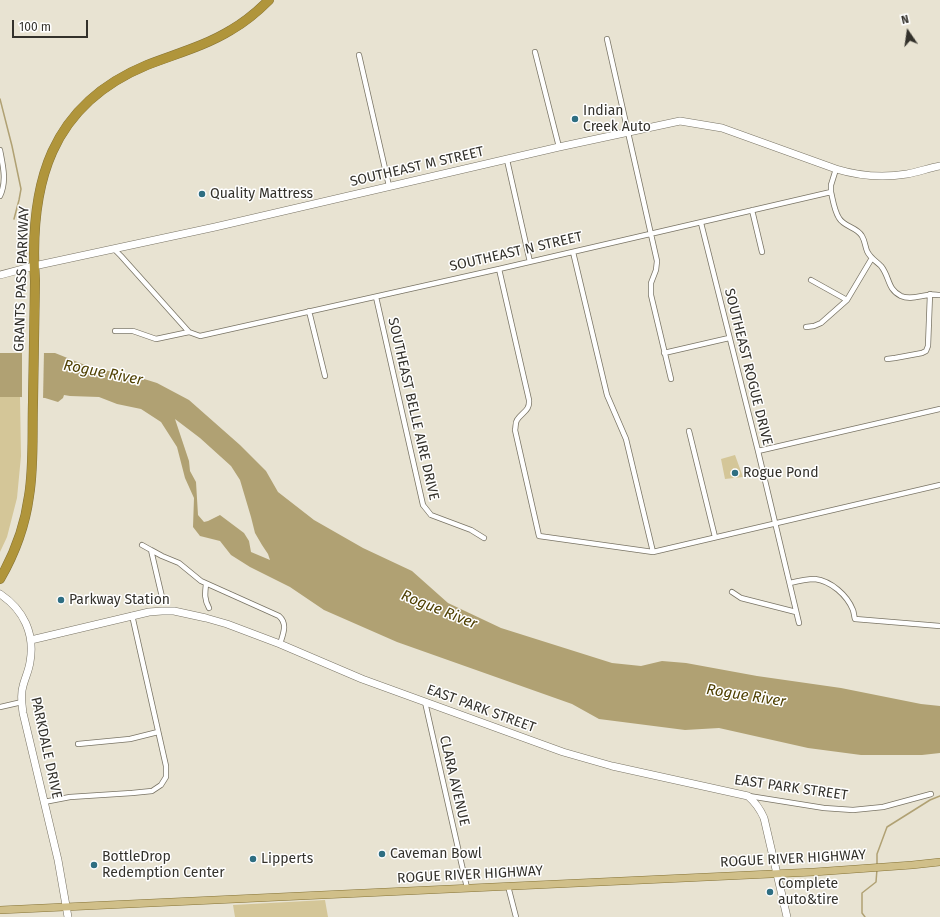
<!DOCTYPE html>
<style>
body{margin:0}
#map{position:relative;width:940px;height:917px;overflow:hidden;background:#e8e3d2;font-family:"Fira Sans",sans-serif}
canvas{display:block}
.north{position:absolute;left:888px;top:12px;width:40px;height:40px;-webkit-text-stroke:3px #fff;paint-order:stroke;rotate:347deg;font-size:11px;font-weight:700;line-height:16px;text-align:center;color:#33312b}
.north::after{content:'';display:block;margin:auto;width:14px;height:18px;background:#33312b;clip-path:polygon(50% 0,100% 100%,50% 72%,0 100%)}
.scale{position:absolute;left:12px;top:20px;width:76px;height:18px;box-sizing:border-box;border:2px solid #33312b;border-top:0;padding-left:5px;font-size:12px;line-height:14px;white-space:nowrap;color:#33312b;-webkit-text-stroke:3px #fff;paint-order:stroke}
</style>
<div id="map">
<canvas width="940" height="917"></canvas>
<div class="north">N</div>
<div class="scale">100 m</div>
</div>
<script>
const context = document.querySelector('canvas').getContext('2d');
context.lineJoin = 'round';
function fill(path, color) {
  context.fillStyle = color;
  context.fill(path, 'evenodd');
}
function strokePath(path, color, width, dash) {
  context.strokeStyle = color;
  context.lineWidth = width;
  context.lineCap = dash ? 'butt' : 'round';
  context.setLineDash(dash || []);
  context.stroke(path);
}
function drawText(font, color, halo, rows, align = 'center') {
  context.font = font + ' "Fira Sans",sans-serif';
  context.lineWidth = 3;
  context.setLineDash([]);
  context.textBaseline = 'middle';
  context.strokeStyle = halo;
  context.fillStyle = color;
  for (const [text, x, y, turn = 0] of rows) {
    context.save();
    context.translate(x, y);
    context.rotate((+turn || 0) * Math.PI / 180);
    context.textAlign = isNaN(turn) ? turn : align;
    if (halo) context.strokeText(text, 0, 0);
    context.fillText(text, 0, 0);
    context.restore();
  }
}
fill(new Path2D(`
 M0 397H20L21 456 17 498 7 537 0 552Z
 M735 455 743 477 725 479 721 459Z
 M325 900 328 917H235L233 905Z`), '#d4c698');
fill(new Path2D(`
 M0 353H55L95 369 128 374 157 383 189 400 240 445 266 471 278 492 314 520 363 548 412 571 448 603 501 628 612 663 641 666 662 661 686 663 757 676 841 688 921 704 940 706V753L922 755H861L808 748 719 728 685 730 599 719 572 704 397 642 324 610 290 587 250 567 231 555 220 541 200 536 193 527 194 498 185 478 177 447 161 422 141 409 117 404 99 397 70 396 64 395 63 398 58 402 45 398 20 397H0ZM175 419 200 438 231 466 240 480 251 517 255 533 262 545 268 554 270 560 251 552 249 541 244 533 220 515 208 521 204 522 198 515 196 482 190 471 189 461Z`), '#b0a173');
fill(new Path2D(`
 M22 351H44L43 400 22 399Z`), '#e8e3d2');
strokePath(new Path2D(`
 M0 99 12 146 21 189 19 200 14 219
 M877 865V854L887 827 930 800 940 796
 M865 917 862 913V893L876 882 877 869`), '#b0a173', 1.5);
const street = new Path2D(`
 M607 39 657 261 656 270 651 283V295L671 379
 M535 52 559 147
 M359 55 389 186
 M0 150C3 166 7 181 0 196
 M507 160 530 262
 M831 192C833 200 834 210 839 218 844 227 857 227 862 236 865 241 865 246 867 251 870 258 876 261 881 266 890 277 887 289 901 296 910 300 919 296 928 295 932 294 936 295 940 295
 M752 210 762 252
 M701 223 758 451 799 623
 M114 249 121 256 189 332 200 336 499 269 831 192V185L836 169
 M573 252 607 395 626 439 653 552
 M499 269 529 400C530 411 522 412 517 420 515 423 516 427 515 430L539 536 653 552 940 485
 M811 280 847 300
 M376 297 423 505 431 515 471 530 484 538
 M309 311 325 376
 M806 327 814 326 821 323 847 300 872 258
 M115 331H133L156 339 189 332
 M664 353 729 338
 M887 359 895 358 922 353 926 351 928 346 930 294
 M689 431 715 537
 M758 451 940 409
 M142 545 151 550
 M790 583C798 581 807 579 815 579 831 581 847 595 853 610 854 613 854 616 855 619L940 626
 M206 584C205 593 204 599 209 608
 M732 592 741 598 796 612
 M162 597 151 550 162 556 179 563 201 581 279 616C288 624 283 634 280 644
 M425 702 467 888
 M0 707 22 702
 M78 744 130 739 158 732
 M749 796 824 808 853 810 883 807 931 794
 M44 802 70 797 132 793 152 791 161 785 166 777V766L132 615
 M508 886 516 917`);
const secondary = new Path2D(`
 M0 275 34 266 215 227 559 147 680 121 722 128 836 169C859 176 882 178 907 174 918 172 929 168 940 166
 M0 594C24 610 35 634 30 662 29 670 25 678 23 686 20 695 22 704 23 713L58 860 68 917
 M31 640 149 612 162 611H174L206 618 227 624 280 644 362 679 563 752 612 766 748 796C755 802 760 809 764 818L787 917`);
const primary = new Path2D(`
 M0 910 814 872 912 865 940 862`);
const highway = new Path2D(`
 M0 579C15 553 25 526 29 496 34 466 32 434 33 402 34 362 34 321 35 281 29 184 50 105 147 65 175 54 205 46 231 30 245 22 257 12 269 0`);
strokePath(street, '#797465', 6);
strokePath(secondary, '#797465', 8);
strokePath(primary, '#847235', 8);
strokePath(highway, '#847235', 10);
strokePath(street, '#fff', 4.5);
strokePath(secondary, '#fff', 7);
strokePath(primary, '#d0bf89', 7);
strokePath(highway, '#b0953b', 9);
for (const [x, y, r, color] of [
 [575,119,4,"#2e6e82"],
 [202,194,4,"#2e6e82"],
 [735,473,4,"#2e6e82"],
 [61,600,4,"#2e6e82"],
 [382,854,4,"#2e6e82"],
 [253,859,4,"#2e6e82"],
 [94,865,4,"#2e6e82"],
 [770,892,4,"#2e6e82"]
]) {
  const dot = new Path2D();
  dot.arc(x, y, r, 0, 2 * Math.PI);
  context.fillStyle = color;
  context.fill(dot);
  strokePath(dot, '#fff', 1.5);
}
drawText('14px', '#33312b', '#fff', [
 ["Indian",583,111],
 ["Creek Auto",583,127],
 ["Quality Mattress",210,194],
 ["Rogue Pond",743,473],
 ["Parkway Station",69,600],
 ["Caveman Bowl",390,854],
 ["BottleDrop",102,857],
 ["Redemption Center",102,873],
 ["Lipperts",261,859],
 ["Complete",778,884],
 ["auto&tire",778,900]
], 'left');
drawText('14px', '#33312b', '#fff', [
 ["SOUTHEAST M STREET",417,167,-13],
 ["SOUTHEAST N STREET",516,252,-13],
 ["GRANTS PASS PARKWAY",22,279,-88],
 ["SOUTHEAST ROGUE DRIVE",748,367,76],
 ["SOUTHEAST BELLE AIRE DRIVE",413,409,77],
 ["EAST PARK STREET",481,709,20],
 ["PARKDALE DRIVE",46,748,78],
 ["CLARA AVENUE",454,781,77],
 ["EAST PARK STREET",791,788,8],
 ["ROGUE RIVER HIGHWAY",793,859,-3],
 ["ROGUE RIVER HIGHWAY",470,875,-3]
]);
drawText('italic 15px', '#4f4002', '#fff', [
 ["Rogue River",103,373,11],
 ["Rogue River",439,610,22],
 ["Rogue River",746,696,9]
]);
</script>
